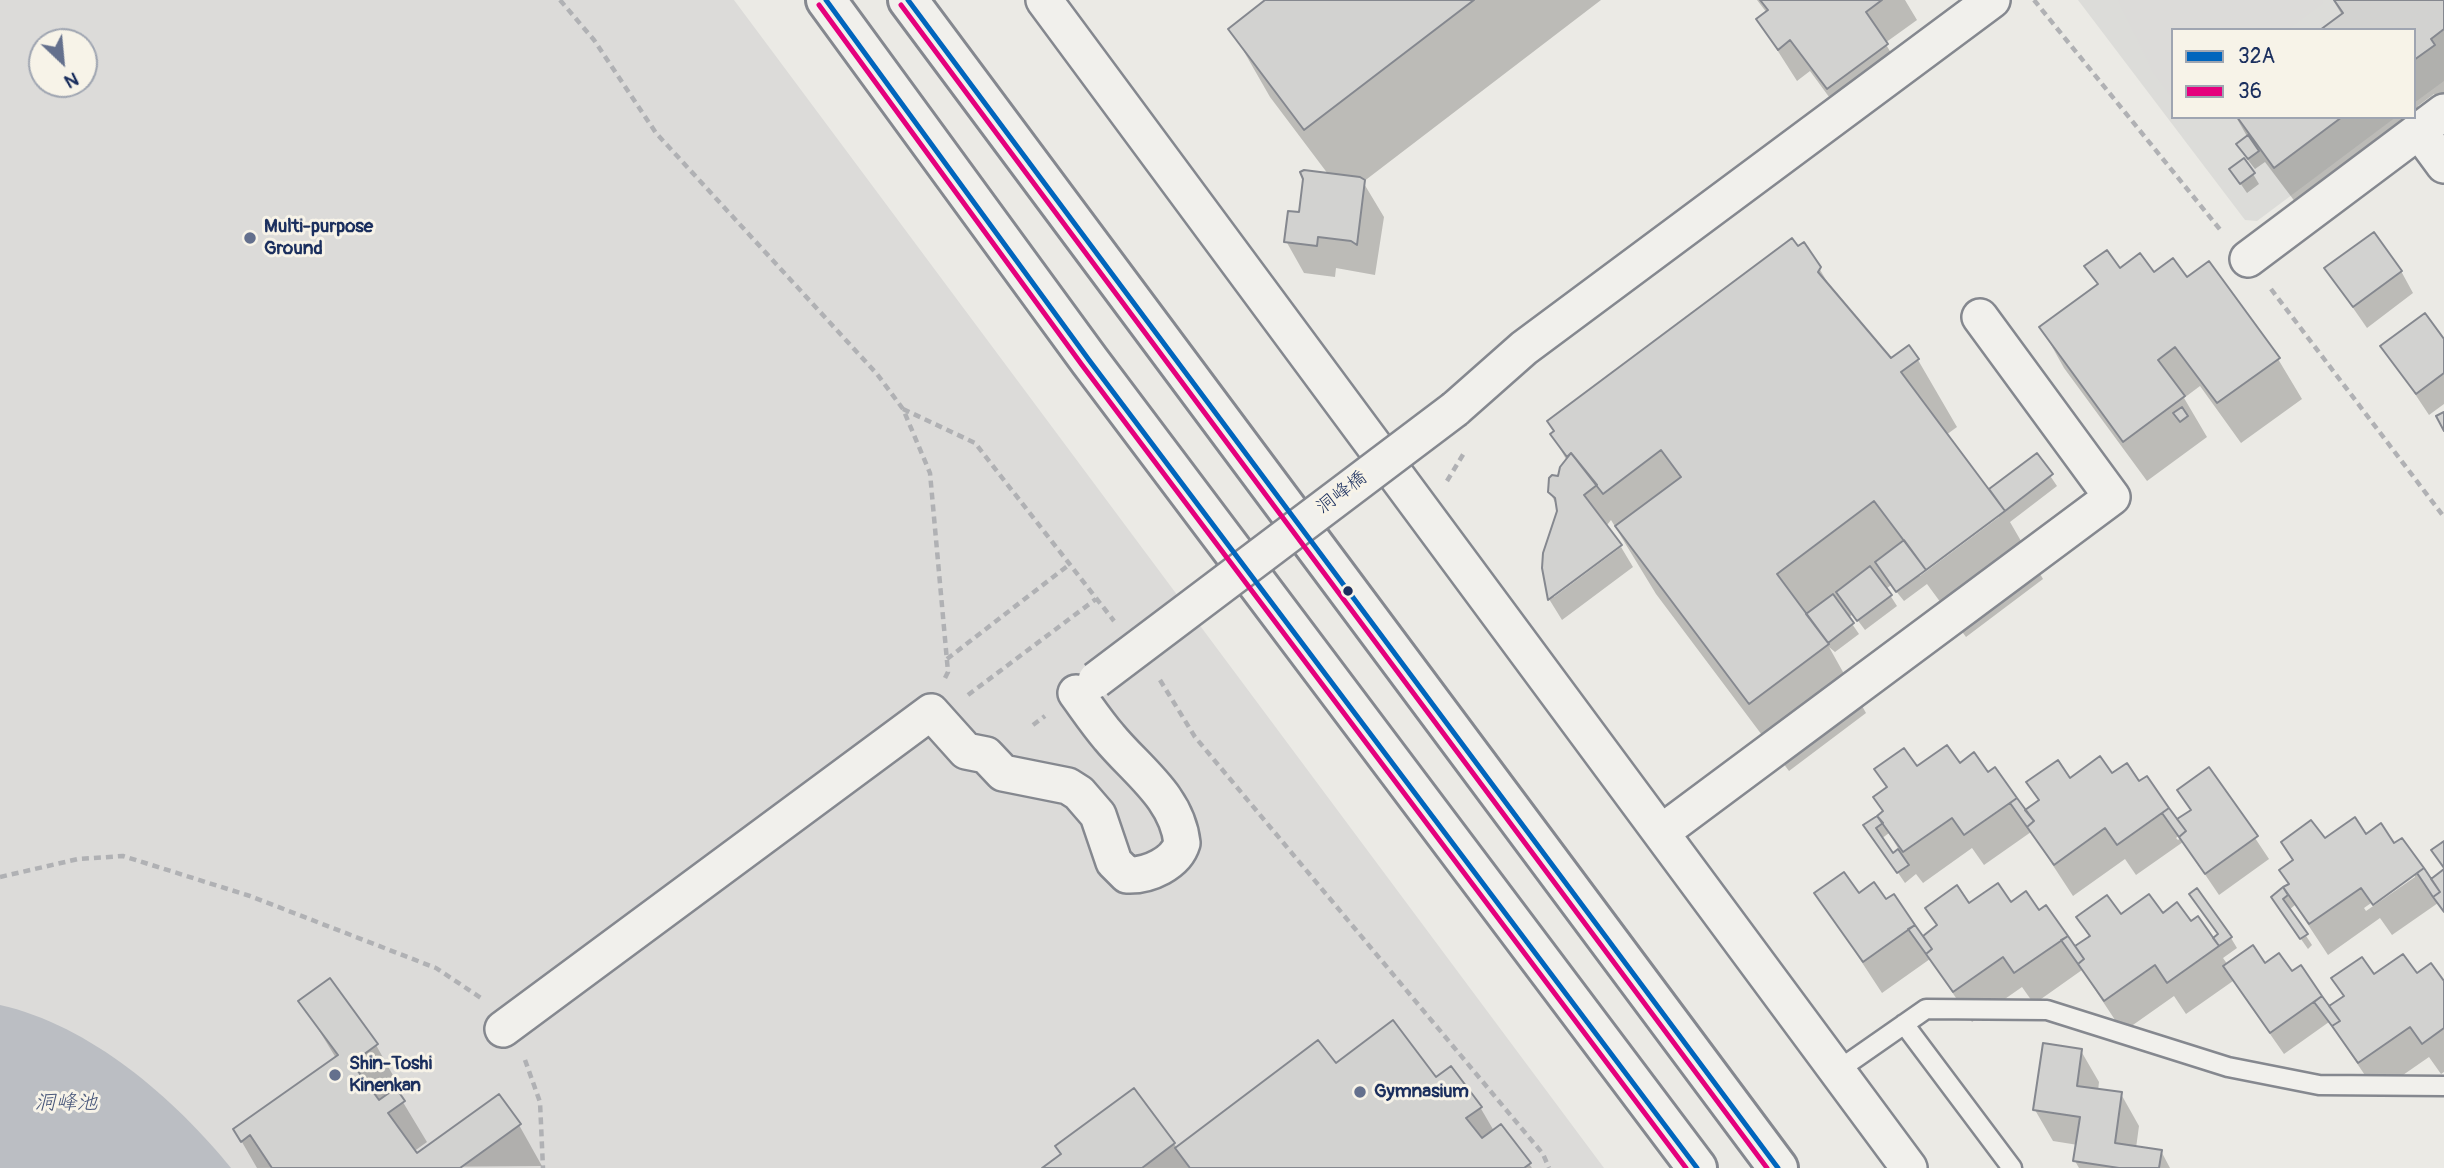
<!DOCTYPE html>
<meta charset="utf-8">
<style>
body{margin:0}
#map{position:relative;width:2444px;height:1168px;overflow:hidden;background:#ebeae5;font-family:Pangolin,sans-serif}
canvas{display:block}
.legend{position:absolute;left:2171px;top:28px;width:245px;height:91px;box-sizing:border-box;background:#f7f3e8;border:2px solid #9fa5b1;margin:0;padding:9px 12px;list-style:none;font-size:21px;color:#1b2f5e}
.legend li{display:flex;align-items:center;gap:14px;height:35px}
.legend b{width:35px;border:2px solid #9fa5b1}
.north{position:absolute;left:28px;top:28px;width:70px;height:70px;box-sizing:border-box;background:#f7f3e8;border:2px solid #9fa5b1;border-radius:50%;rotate:154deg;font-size:19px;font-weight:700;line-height:28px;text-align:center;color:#1b2f5e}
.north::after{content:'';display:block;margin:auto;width:24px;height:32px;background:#64708d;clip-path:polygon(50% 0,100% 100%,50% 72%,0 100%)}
</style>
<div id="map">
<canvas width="2444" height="1168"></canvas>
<ul class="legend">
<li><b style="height:9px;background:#0065bd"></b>32A</li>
<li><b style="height:9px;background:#e5007d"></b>36</li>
</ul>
<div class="north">N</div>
</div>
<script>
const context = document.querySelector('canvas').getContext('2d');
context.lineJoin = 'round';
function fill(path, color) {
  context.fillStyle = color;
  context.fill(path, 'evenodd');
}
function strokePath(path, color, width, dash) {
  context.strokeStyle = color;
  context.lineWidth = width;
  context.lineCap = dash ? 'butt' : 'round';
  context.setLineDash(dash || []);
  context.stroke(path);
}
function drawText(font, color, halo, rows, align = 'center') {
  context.font = font + ' Pangolin,"Klee One",sans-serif';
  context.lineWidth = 6;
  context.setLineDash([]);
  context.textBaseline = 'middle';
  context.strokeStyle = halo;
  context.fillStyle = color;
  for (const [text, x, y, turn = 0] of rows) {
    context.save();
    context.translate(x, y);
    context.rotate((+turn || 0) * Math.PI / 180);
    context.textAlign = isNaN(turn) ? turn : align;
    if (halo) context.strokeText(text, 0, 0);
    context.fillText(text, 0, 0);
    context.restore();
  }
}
fill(new Path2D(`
 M2078 0H2444V81L2414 103V30H2173V117H2396L2257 221 2245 220Z`), '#dcdcd9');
fill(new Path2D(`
 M0 0H734L1604 1168H0ZM42 42H84V84H42Z
 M2118 0H2322L2323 3 2287 30H2173V99L2153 72Z`), '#dcdbd9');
fill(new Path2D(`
 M0 1005C90 1025 174 1098 231 1168H0Z`), '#bbbec3');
fill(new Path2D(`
 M1268 0H1601L1363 182 1384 217 1375 275 1336 268 1335 277 1304 273 1286 241 1300 214 1328 174 1270 97 1231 29Z
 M1757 0H1905L1917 20 1885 43 1905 76 1846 120 1810 71 1797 81 1758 20 1767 13Z
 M2333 0H2444V95L2438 100 2434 94 2418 106 2422 115 2299 207 2265 162 2255 169 2244 155 2238 144 2248 138 2236 117H2414V30L2342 15Z
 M2253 174 2259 184 2247 193 2238 180Z
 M2087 266 2186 279 2278 359 2302 399 2241 443 2200 386 2184 398 2207 437 2147 481 2064 368 2041 327 2098 286Z
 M1819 268 1835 295 1891 360H1918L1957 427 1946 435 1993 497 2036 455 2057 486 2010 522 2043 579 1966 637 1927 584 1904 601 1891 585 1886 589 1897 606 1865 630 1853 614 1848 618 1859 634 1835 652 1829 647 1866 713 1789 771 1656 594 1611 520 1554 593V597L1621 547 1633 567 1562 620 1549 599 1544 568 1559 511 1550 492 1567 461 1552 434ZM1999 513V517L1920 576 1918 574Z
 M2326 269 2401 271 2413 293 2367 328Z
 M2444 342V404L2429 415 2383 346Z
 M1959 766 1988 775 1995 770 2025 812 2040 801 2028 782 2112 776 2139 784 2146 779 2177 821 2192 812 2179 791 2209 769 2269 859 2219 895 2183 842 2136 875 2125 859 2073 896 2031 832 1984 865 1972 848 1923 883 1916 874 1905 883 1866 826 1884 813 1887 789 1876 770ZM2187 829V833L2178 840 2176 838ZM1889 833 1899 850 1892 855 1881 839Z
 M2366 836 2394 846 2430 881 2444 871V913L2438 903 2392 935 2380 918 2328 955 2295 905 2289 910 2312 945 2308 949 2279 908 2283 890 2287 896 2289 894 2290 885 2324 841ZM2415 872V877L2366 911 2364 908Z
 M1817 894 1858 896 1886 902 1922 938 1938 927 1927 909 2011 905 2038 913 2080 957 2090 938 2078 918 2162 915 2191 924 2213 941 2231 938 2237 948 2223 958 2228 965H2265L2292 974 2300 967 2334 1016 2344 997 2334 979 2417 975 2444 984V1072L2441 1074 2429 1057 2377 1093 2329 1022 2284 1054 2233 981 2186 1014 2174 996 2123 1032 2082 970 2034 1004 2022 987 1972 1022 1930 959 1882 993Z
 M301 1001 376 1045 399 1086 395 1089 427 1142 413 1152 416 1156 519 1125 542 1166 257 1168 235 1130 336 1058Z
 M2081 1051 2099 1082 2098 1091 2121 1094 2139 1126 2136 1148 2161 1151 2170 1168H2079L2075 1161 2078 1145 2053 1141 2035 1110Z
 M1335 1065 1436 1080 1480 1107 1494 1131 1501 1126 1532 1168H1045L1174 1144 1177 1148Z`), '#0003');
const building = new Path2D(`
 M1265 0H1474L1304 130 1228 29Z
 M1760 0H1882L1866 12 1888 44 1827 89 1790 40 1778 50 1756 19 1768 10Z
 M2334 0H2444V29L2431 39 2435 45 2414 60V30H2320L2343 13Z
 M2237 117H2342L2274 168Z
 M2248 135 2259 151 2248 159 2236 144Z
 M2244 158 2255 173 2240 184 2229 169Z
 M1304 170 1360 177 1365 180 1357 245 1351 241 1318 237 1317 246 1284 242 1288 211 1299 212 1303 179 1300 172Z
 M2374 232 2402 271 2353 307 2324 268Z
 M1792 238 1798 246 1804 242 1821 267 1818 272 1891 358 1909 345 1919 359 1901 372 2005 511 1926 570 1874 501 1777 574 1829 644 1749 704 1615 526 1681 477 1661 450 1603 494 1571 453 1567 457 1550 434 1554 431 1547 421Z
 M2107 250 2120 268 2140 253 2154 272 2173 258 2187 277 2209 261 2280 358 2217 403 2175 347 2158 360 2185 396 2123 442 2039 327 2098 284 2084 266Z
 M2425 313 2444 339V373L2416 394 2380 346Z
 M2182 407 2188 416 2180 422 2173 413Z
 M2444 412V431L2436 416Z
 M1571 453 1597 485 1584 495 1622 545 1548 600 1542 568 1543 553 1557 511 1555 498 1548 492 1549 478 1552 475 1558 476 1560 467Z
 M2037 453 2053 474 2005 511 1989 489Z
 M1904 540 1926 570 1896 592 1875 562Z
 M1870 566 1892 595 1857 621 1836 592Z
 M1833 594 1854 623 1828 643 1806 614Z
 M1947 745 1960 763 1974 752 1988 772 1995 767 2017 798 1964 835 1952 818 1903 852 1877 816 1883 811 1873 797 1887 787 1874 769 1904 748 1917 766Z
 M2100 756 2112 773 2127 763 2139 781 2147 776 2169 808 2117 845 2105 828 2054 865 2027 827 2034 821 2025 810 2039 800 2026 782 2058 760 2070 778Z
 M2209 767 2258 836 2205 874 2179 837 2186 831 2177 819 2191 810 2177 790Z
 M2017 798 2034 821 2027 827 2010 803Z
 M2169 808 2186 831 2179 837 2162 813Z
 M1877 816 1883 823 1876 828 1893 853 1898 849 1909 865 1897 873 1863 825Z
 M2355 817 2366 834 2381 823 2394 843 2402 838 2424 868 2373 905 2361 888 2309 924 2283 887 2289 884 2279 870 2293 860 2281 842 2311 820 2325 838Z
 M2444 841V868L2431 850Z
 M2424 868 2440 892 2433 897 2417 873Z
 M2444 869V912L2433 897 2440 892 2431 879Z
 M1844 872 1859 893 1874 882 1886 899 1894 894 1915 925 1863 962 1814 893Z
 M1998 883 2011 902 2026 891 2039 910 2046 905 2068 936 2014 973 2003 957 1953 992 1926 954 1932 949 1923 936 1937 925 1925 908 1957 885 1969 903Z
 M2283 887 2288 895 2283 899 2308 934 2300 939 2271 897Z
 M2197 888 2232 937 2219 946 2213 938 2218 934 2189 894Z
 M2149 894 2163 913 2177 902 2191 921 2198 916 2219 946 2167 983 2155 965 2104 1001 2078 964 2084 959 2075 946 2090 936 2076 917 2107 895 2121 914Z
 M1915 925 1932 949 1926 954 1908 929Z
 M2068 936 2084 959 2078 964 2061 940Z
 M2253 945 2265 963 2279 953 2292 971 2301 965 2322 996 2270 1033 2223 966Z
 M2403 954 2417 973 2431 963 2444 981V1028L2422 1044 2410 1027 2358 1063 2332 1026 2340 1021 2329 1006 2344 996 2331 978 2362 957 2374 974Z
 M330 978 378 1044 352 1063 379 1100 396 1088 405 1101 388 1113 417 1153 499 1094 521 1124 460 1168H272L250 1135 241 1142 233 1129 338 1055 298 1001Z
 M2322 996 2340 1021 2332 1026 2314 1002Z
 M1393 1020 1436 1077 1451 1066 1482 1107 1466 1118 1482 1138 1501 1124 1531 1163 1524 1168H1190L1175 1148 1318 1040 1336 1063Z
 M2043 1043 2082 1049 2077 1086 2122 1092 2115 1143 2162 1150 2159 1168H2119L2073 1161 2080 1117 2033 1110Z
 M1134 1088 1175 1143 1142 1168H1042L1061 1154 1055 1146Z`);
fill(building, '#d2d2d0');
strokePath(building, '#85888f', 2);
const lane = new Path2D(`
 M1904 1024 2012 1168
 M1837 1071 1926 1009 2047 1010 2228 1067 2319 1085 2444 1086`);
const street = new Path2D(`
 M1044 0 1909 1168
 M2419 131 2444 165
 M2248 259 2444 112
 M1455 409 1524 348 1992 0
 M1662 832 2112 497 1980 317
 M503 1029 931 712 966 751 986 755 1003 773 1068 786 1079 793 1098 815 1114 862 1127 875C1149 876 1176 863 1182 843 1177 797 1136 770 1109 737 1097 723 1087 708 1076 693`);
const secondary = new Path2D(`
 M826 0 1089 360 1697 1168
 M908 0 1778 1168`);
strokePath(lane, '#85888f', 23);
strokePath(street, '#85888f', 40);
strokePath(secondary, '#85888f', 44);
strokePath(new Path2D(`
 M560 0 594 40 656 133 877 374 903 409 930 473 948 672 945 678
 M2034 0 2222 232
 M2271 289 2444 517
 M903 409 975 443 1114 621
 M1447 481 1464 453
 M947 659 1070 564
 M1160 680 1195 737 1543 1154 1549 1168
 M968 695 1096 599
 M1033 725 1045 716
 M0 877 78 859 123 856 250 896 436 968 481 998
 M525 1060 540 1102 543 1168`), '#b0b1b4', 4.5, [7, 5]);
strokePath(lane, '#f1f0ec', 18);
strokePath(street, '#f1f0ec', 35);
strokePath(secondary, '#f1f0ec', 38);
const streetBridge = new Path2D(`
 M1096 680 1455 409`);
strokePath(streetBridge, '#85888f', 40, []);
strokePath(streetBridge, '#f1f0ec', 35);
strokePath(new Path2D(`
 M826 0 1089 360 1697 1168
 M908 0 1778 1168`), '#0065bd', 5);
strokePath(new Path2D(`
 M819 5 1082 365 1686 1168
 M901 5 1767 1168`), '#e5007d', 5);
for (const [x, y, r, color] of [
 [250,238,7,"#64708d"],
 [1348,591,6,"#1b2f5e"],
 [335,1075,7,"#64708d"],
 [1360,1092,7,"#64708d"]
]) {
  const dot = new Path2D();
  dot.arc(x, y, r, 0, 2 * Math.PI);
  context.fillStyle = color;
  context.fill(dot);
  strokePath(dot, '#f7f3e8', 2.5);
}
drawText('bold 19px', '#1b2f5e', '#f7f3e8', [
 ["Multi-purpose",264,227],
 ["Ground",264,249],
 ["Shin-Toshi",349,1064],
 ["Kinenkan",349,1086],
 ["Gymnasium",1374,1092]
], 'left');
drawText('19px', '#1b2f5e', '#f7f3e8', [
 ["洞峰橋",1342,493,-37]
]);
drawText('italic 21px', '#455478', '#f7f3e8', [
 ["洞峰池",66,1104]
]);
</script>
